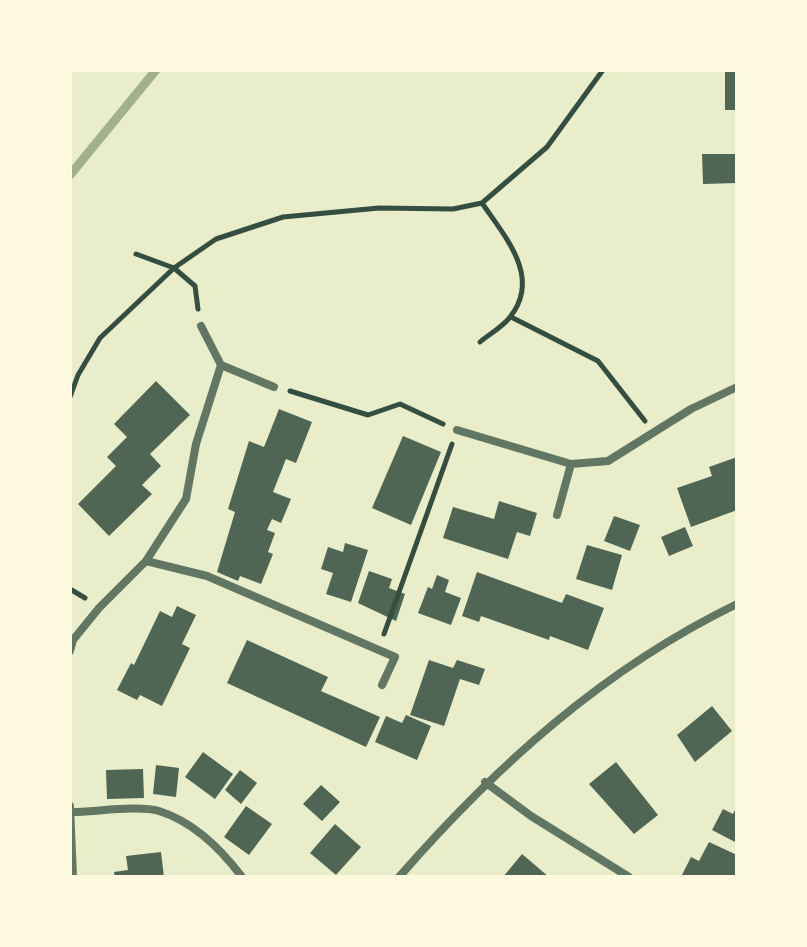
<!DOCTYPE html>
<style>
body{margin:0}
#map{position:relative;width:807px;height:947px;overflow:hidden;background:#e9edc9;font-family:"Archivo Narrow",sans-serif}
canvas{display:block}
.frame{position:absolute;inset:0;border:72px solid #fefae0;pointer-events:none}
</style>
<div id="map">
<canvas width="807" height="947"></canvas>
<div class="frame"></div>
</div>
<script>
const context = document.querySelector('canvas').getContext('2d');
context.lineJoin = 'round';
function strokePath(path, color, width, dash) {
  context.strokeStyle = color;
  context.lineWidth = width;
  context.lineCap = dash ? 'butt' : 'round';
  context.setLineDash(dash || []);
  context.stroke(path);
}
function fill(path, color) {
  context.fillStyle = color;
  context.fill(path, 'evenodd');
}
strokePath(new Path2D(`
 M70 175 156 70`), '#a3b18a', 9);
fill(new Path2D(`
 M725 70H737V110H725Z
 M702 154H737V183L703 184Z
 M156 381 190 415 150 454 161 466 142 485 152 494 109 536 78 504 116 466 107 457 127 437 114 424Z
 M279 409 312 422 296 463 286 459 273 492 291 499 281 523 272 519 267 530 275 533 268 552 273 554 261 584 240 576 238 581 217 572 235 512 228 509 249 441 264 447Z
 M403 436 441 452 411 525 372 508Z
 M737 457V510L691 527 677 488 712 476 709 467Z
 M499 501 537 513 530 536 517 532 508 559 443 538 453 507 494 519Z
 M614 516 640 525 630 551 604 541Z
 M685 527 693 546 669 556 661 537Z
 M345 543 368 550 351 602 326 594 333 573 321 569 328 547 343 552Z
 M587 545 622 555 612 590 576 579Z
 M369 571 392 579 389 588 405 594 396 621 358 603Z
 M477 572 562 603 566 594 604 608 588 650 550 636 549 640 481 616 479 622 462 616Z
 M437 575 449 580 445 592 461 598 451 625 418 613 428 587 432 589Z
 M177 606 196 615 182 644 190 648 162 706 140 695 137 700 117 690 131 663 134 665 160 611 172 617Z
 M247 640 328 677 321 691 380 717 366 747 227 683Z
 M429 660 453 668 457 660 485 669 479 685 460 679 444 726 410 715Z
 M712 706 732 731 695 762 677 735Z
 M406 715 431 726 417 760 375 742 386 716 402 723Z
 M203 752 233 774 215 799 185 777Z
 M616 762 658 815 634 834 589 784Z
 M156 765 179 768 176 797 153 794Z
 M143 769 144 798 107 799 106 770Z
 M240 770 257 783 241 804 225 790Z
 M321 785 340 802 322 821 303 804Z
 M246 806 272 824 249 855 224 837Z
 M737 806V843L712 830 723 809 733 814Z
 M335 824 361 847 336 875 310 853Z
 M709 842 737 855V877H681L691 857 699 861Z
 M161 852 164 877H115L114 872 128 870 126 856Z
 M522 854 549 877H503Z`), '#4f6655');
strokePath(new Path2D(`
 M136 254 174 268 195 286 198 309
 M511 317 598 361 645 421
 M480 342C489 334 503 327 510 317 542 277 505 237 482 203
 M290 391 368 415 400 404 443 424
 M70 397 78 375 100 338 174 268 216 239 283 217 379 208 453 209 482 203 547 147 603 70
 M70 589 85 598
 M384 634 452 444`), '#344e41', 5);
strokePath(new Path2D(`
 M201 326 221 365 274 387
 M457 430 571 464 608 461 691 409 737 387
 M557 515 571 464
 M146 561 207 576 395 657 382 685
 M70 651 73 640 99 608 146 561 186 499 196 444 221 365
 M485 782 531 816 629 877
 M70 806 73 877
 M71 812C95 812 138 805 159 811 194 822 221 849 242 877
 M399 877C496 766 603 669 737 604`), '#617663', 8);
</script>
